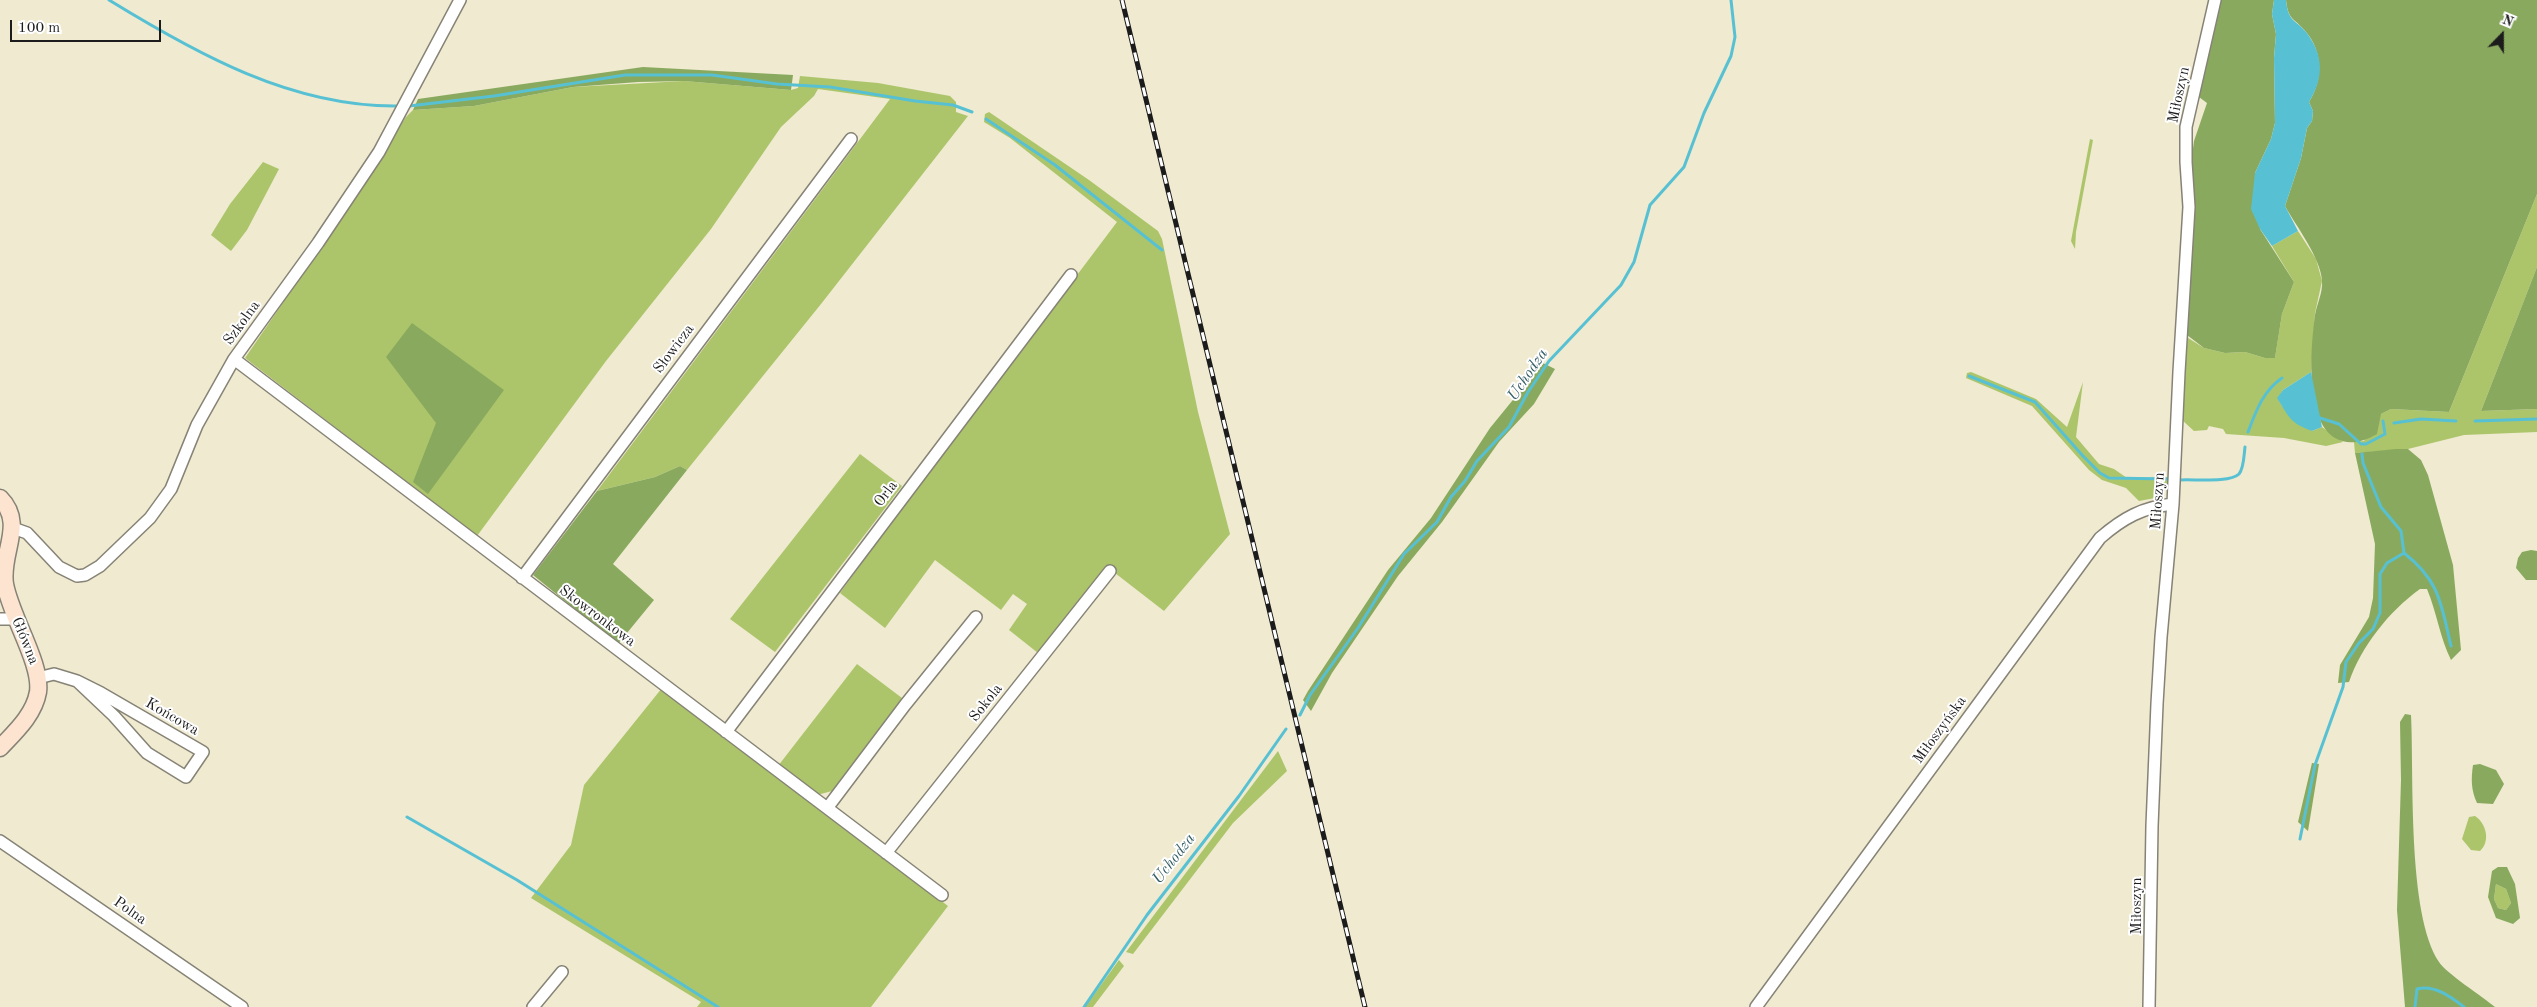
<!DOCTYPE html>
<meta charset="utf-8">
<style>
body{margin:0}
#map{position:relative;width:2537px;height:1007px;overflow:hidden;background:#efead0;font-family:"Old Standard TT",serif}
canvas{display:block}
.north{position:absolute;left:2477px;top:10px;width:50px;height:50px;-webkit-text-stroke:4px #fff;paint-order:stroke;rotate:22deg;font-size:14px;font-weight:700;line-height:20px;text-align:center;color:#1c1c1c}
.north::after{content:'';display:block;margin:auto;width:18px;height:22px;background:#1c1c1c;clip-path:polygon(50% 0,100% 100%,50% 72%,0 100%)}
.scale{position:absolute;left:10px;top:20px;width:151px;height:22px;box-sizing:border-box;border:2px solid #1c1c1c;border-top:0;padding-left:6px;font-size:15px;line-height:18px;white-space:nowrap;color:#1c1c1c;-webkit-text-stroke:4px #fff;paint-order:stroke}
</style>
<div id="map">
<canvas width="2537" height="1007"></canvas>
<div class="north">N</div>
<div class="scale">100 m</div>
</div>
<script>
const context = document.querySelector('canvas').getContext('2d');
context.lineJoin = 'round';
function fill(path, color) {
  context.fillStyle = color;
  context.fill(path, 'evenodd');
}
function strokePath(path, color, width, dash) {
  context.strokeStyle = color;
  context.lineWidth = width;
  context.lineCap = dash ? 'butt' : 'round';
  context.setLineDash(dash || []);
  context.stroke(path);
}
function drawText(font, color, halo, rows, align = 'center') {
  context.font = font + ' "Old Standard TT",serif';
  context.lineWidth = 4;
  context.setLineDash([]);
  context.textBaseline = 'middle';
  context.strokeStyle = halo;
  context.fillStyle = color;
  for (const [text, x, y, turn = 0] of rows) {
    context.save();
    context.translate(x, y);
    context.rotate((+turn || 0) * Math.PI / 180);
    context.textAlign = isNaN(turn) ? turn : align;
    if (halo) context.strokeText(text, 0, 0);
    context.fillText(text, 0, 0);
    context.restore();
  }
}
fill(new Path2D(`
 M800 76 878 83 950 96 956 102V112L968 116 821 304 687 470 680 466 655 477 597 491 890 99 818 89 814 96 781 127 711 229 606 361 477 536 245 358 362 188 405 118 413 110 474 106 573 87 684 81 791 90 798 88Z
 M989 112 1089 180 1158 231 1162 239 1198 412 1230 534 1164 611 1115 573 1038 653 1009 630 1027 604 1013 594 1001 610 935 560 885 628 840 593 912 494 1117 222 1010 138 984 122 985 114Z
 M2090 139 2093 140 2076 232 2075 249 2071 241Z
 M263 162 279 169 247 230 231 251 211 235 230 204Z
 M2537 194V267L2481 411 2537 409V432L2464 435 2408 449 2355 453 2354 442 2364 441 2381 414 2391 409 2449 412Z
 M2298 231 2316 259 2322 281 2315 313 2311 372 2283 390 2278 398 2282 406 2312 431 2322 427 2343 442 2326 446 2284 438 2226 434 2223 429 2209 426 2207 430 2194 431 2181 419 2185 336 2204 348 2225 353 2245 352 2265 358H2275L2282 314 2294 282 2272 246Z
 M1971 372 2036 399 2067 427 2083 382 2076 437 2099 464 2114 469 2127 478 2169 477 2168 488 2155 498 2139 501 2126 488 2102 480 2089 470 2032 406 1966 378 1967 373Z
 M860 454 902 486 775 652 730 619Z
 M857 664 902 698 832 791 817 795 778 766Z
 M662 688 948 906 871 1007H697L701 1002 531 898 571 845 584 785Z
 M1278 751 1287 771 1233 823 1133 954 1126 952Z
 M2475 816C2486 823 2491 841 2480 851L2471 850 2462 839 2469 817Z
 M2496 884 2506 889 2511 903 2506 910 2498 908 2494 899Z
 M1119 960 1124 966 1093 1007H1085Z`), '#acc56a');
fill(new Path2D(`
 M2221 0H2274L2272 14 2276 34 2274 58 2275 123 2271 139 2255 173 2260 229 2294 282 2282 314 2275 358H2265L2245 352 2225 353 2204 348 2187 335 2194 197 2192 156 2194 141 2207 103 2199 97Z
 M2286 0H2537V194L2449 412 2391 409 2381 414 2377 434C2363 442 2349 446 2335 438 2304 419 2311 345 2315 315 2317 304 2323 292 2322 281 2321 258 2296 226 2285 206L2301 158 2307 128 2312 121 2313 111 2309 102C2323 80 2323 52 2306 32 2295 18 2288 21 2286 0Z
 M643 67 793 75 791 90 684 81 638 82 573 87 474 106 413 110 418 99Z
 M2537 267V409L2481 411Z
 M412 323 504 390 428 494 413 482 436 423 386 357Z
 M1543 363 1555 369 1534 404 1499 442 1442 522 1398 576 1332 673 1311 711 1303 700 1308 691 1388 570 1431 518 1490 428Z
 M2396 449H2408L2421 460 2428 475 2453 565 2461 650 2451 660C2440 638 2437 613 2427 589H2420C2389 611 2361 647 2349 682L2338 683 2340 665 2369 617 2373 598 2375 544 2355 453Z
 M680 466 687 470 613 564 654 600 618 644 533 575 597 491 655 477Z
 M2531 550 2537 551V580H2526L2516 568 2518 558 2522 552Z
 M2405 714 2411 715C2414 775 2407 914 2439 962 2446 973 2483 997 2495 1007H2405L2397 910 2401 780 2400 722Z
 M2312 763 2319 764 2308 831 2298 822Z
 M2480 764 2496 770 2504 784 2493 804 2477 803C2471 790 2471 779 2473 765Z
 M2498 867H2507L2515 884 2520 918 2513 924 2496 918 2488 897 2492 871ZM2496 884 2506 889 2511 903 2506 910 2498 908 2494 899Z`), '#89aa5e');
fill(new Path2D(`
 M2274 0H2286C2288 22 2295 19 2306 32 2324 55 2324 78 2309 102L2313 111 2312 121 2307 128 2301 158 2285 206 2298 231 2272 246 2260 229 2251 209 2255 173 2271 139 2275 123 2274 58 2276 34 2272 14Z
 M2311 372 2322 427 2312 431C2290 423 2289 417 2277 398L2283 390Z`), '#57c1d3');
strokePath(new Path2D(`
 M109 0C197 54 292 107 397 106
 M409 106 494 96 625 75H712L777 84 830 87 915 101 953 105 972 112
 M986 119 1055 165 1162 250
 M1969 376 2035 402 2083 456 2100 473 2109 478 2168 479
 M2320 418 2339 424 2361 444H2366L2385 434 2383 421
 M2475 421 2537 419
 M2394 423 2421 419 2456 421
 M2248 432C2256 411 2263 391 2282 378
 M2180 480C2194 479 2230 483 2239 474 2244 468 2244 454 2245 447
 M2404 553C2440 581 2441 604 2451 646
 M1300 715 1310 695 1358 628 1404 554 1437 522 1451 497 1465 481 1477 461 1509 427 1528 392 1549 361 1621 285 1634 262 1650 205 1684 167 1704 113 1731 56 1735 37 1731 0
 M407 817 517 880 718 1007
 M2300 839 2315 765 2343 687 2346 662 2359 643 2373 629 2380 613V574L2387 563 2404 553 2401 531 2381 507 2363 463 2362 454
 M1084 1007 1147 915 1239 796 1286 729
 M2415 1007 2417 989C2434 984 2451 997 2464 1007`), '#57c1d3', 3);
const street = new Path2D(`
 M234 359 942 895
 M13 528 27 533 59 567 77 576 85 575 100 566 150 518 171 489 197 425 234 359 318 243 379 152 460 0
 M522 578 851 139
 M0 619H15
 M38 678 54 674 77 681 101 693 203 752 186 777 147 753 114 716 77 681
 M726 732 1071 275
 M828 807 905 705 976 617
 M0 841 242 1007
 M886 853 1110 571
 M533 1007 562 972
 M1756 1007 2100 538C2123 518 2143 507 2173 504
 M2149 1007 2152 826 2157 704 2161 637 2173 504 2179 372 2189 207 2186 162V127L2215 0`);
const secondary = new Path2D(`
 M0 498C26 524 0 553 5 584 11 617 42 664 38 692 34 715 15 732 0 748`);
strokePath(street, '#868376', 14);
strokePath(secondary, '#868376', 19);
strokePath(street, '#fff', 11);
strokePath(secondary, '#fde4d0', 16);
const rail = new Path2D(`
 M1122 0 1365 1007`);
strokePath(rail, '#1c1c1c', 5);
strokePath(rail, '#fff', 3, [9]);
drawText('15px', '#1c1c1c', '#fff', [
 ["Miłoszyn",2179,95,-78],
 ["Szkolna",242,323,-54],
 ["Słowicza",674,349,-53],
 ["Orla",886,494,-53],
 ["Miłoszyn",2158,501,-86],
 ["Skowronkowa",597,616,37],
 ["Główna",25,641,68],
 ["Sokola",986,703,-52],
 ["Końcowa",172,717,30],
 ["Miłoszyńska",1940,730,-54],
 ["Miłoszyn",2137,906,-90],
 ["Polna",130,911,35]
]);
drawText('italic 16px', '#345e65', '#fff', [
 ["Uchodza",1528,375,-56],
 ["Uchodza",1174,859,-52]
]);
</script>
